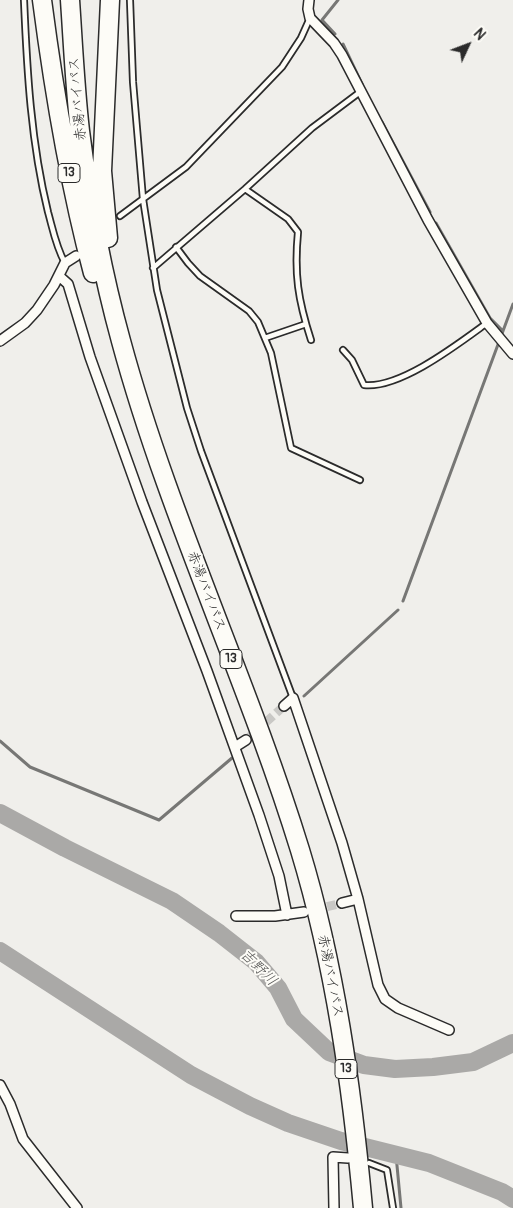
<!DOCTYPE html>
<meta charset="utf-8">
<style>
body{margin:0}
#map{position:relative;width:513px;height:1208px;overflow:hidden;background:#f0efeb;font-family:Pangolin,sans-serif}
canvas{display:block}
.north{position:absolute;left:443px;top:20px;width:50px;height:50px;-webkit-text-stroke:4px #fdfcf7;paint-order:stroke;rotate:47deg;font-size:14px;font-weight:700;line-height:20px;text-align:center;color:#2b2b2b}
.north::after{content:'';display:block;margin:auto;width:18px;height:22px;background:#2b2b2b;clip-path:polygon(50% 0,100% 100%,50% 72%,0 100%)}
</style>
<div id="map">
<canvas width="513" height="1208"></canvas>
<div class="north">N</div>
</div>
<script>
const context = document.querySelector('canvas').getContext('2d');
context.lineJoin = 'round';
function strokePath(path, color, width, dash) {
  context.strokeStyle = color;
  context.lineWidth = width;
  context.lineCap = dash ? 'butt' : 'round';
  context.setLineDash(dash || []);
  context.stroke(path);
}
function drawText(font, color, halo, rows, align = 'center') {
  context.font = font + ' Pangolin,"Klee One",sans-serif';
  context.lineWidth = 4;
  context.setLineDash([]);
  context.textBaseline = 'middle';
  context.strokeStyle = halo;
  context.fillStyle = color;
  for (const [text, x, y, turn = 0] of rows) {
    context.save();
    context.translate(x, y);
    context.rotate((+turn || 0) * Math.PI / 180);
    context.textAlign = isNaN(turn) ? turn : align;
    if (halo) context.strokeText(text, 0, 0);
    context.fillText(text, 0, 0);
    context.restore();
  }
}
strokePath(new Path2D(`
 M335 34 322 20 338 0
 M343 44 362 84
 M382 122 430 212
 M436 223 490 318 503 331
 M403 601 513 304
 M304 696 398 610
 M0 741 30 767 159 820 232 758
 M396 1155 401 1208`), '#777775', 3);
strokePath(new Path2D(`
 M0 813 65 848 172 901 219 933 256 962 278 988 294 1019 329 1052 364 1065 395 1069 433 1067 473 1062 513 1043
 M0 951 191 1075 250 1106 288 1123 341 1141 429 1163 502 1192 513 1199`), '#aaa9a7', 18);
strokePath(new Path2D(`
 M246 740 284 706
 M314 910 342 903`), '#c9c8c5', 9, [9, 4.5]);
const service = new Path2D(`
 M24 0C27 71 31 143 48 212 53 230 56 247 65 263
 M130 0 133 82 143 199 157 290 187 408 201 451 293 698
 M245 189 288 219 298 232C294 274 298 300 311 340
 M120 216 186 167 282 67 301 38 310 18
 M176 247 188 263 200 276 249 311 258 322 271 353 291 448 360 480
 M153 268 245 189 312 128 360 92
 M265 338 306 324
 M343 350 352 360 364 385C400 389 458 344 487 323
 M369 1163 387 1170 393 1208`);
const minor = new Path2D(`
 M309 0 308 9 310 18 334 43 342 55 428 220 487 323 513 354
 M59 276 68 284 90 357 142 502 207 671 259 815 279 876 287 915
 M0 341 25 323 37 310 54 285 65 263 76 256
 M284 706 293 698 342 843 358 899 378 985 385 999 398 1008 449 1030
 M235 747 246 740
 M342 903 358 899
 M236 916H275L304 912
 M0 1085 10 1104 23 1139 77 1208
 M334 1208 333 1157 348 1158`);
const motorway = new Path2D(`
 M42 0C54 92 69 183 93 273
 M70 0C73 44 75 88 80 131 89 202 102 272 121 341 168 515 247 678 300 850 335 965 352 1088 363 1208
 M108 238 102 171 110 0`);
strokePath(service, '#2b2b2b', 8);
strokePath(minor, '#2b2b2b', 12);
strokePath(motorway, '#2b2b2b', 21);
strokePath(service, '#fdfcf7', 4.5);
strokePath(minor, '#fdfcf7', 9);
strokePath(motorway, '#fdfcf7', 18);
for (const [x, y, w] of [
 [69,173,22],
 [231,659,22],
 [346,1069,22]
]) {
  const box = new Path2D();
  box.roundRect(x - w / 2, y - 9.5, w, 19, 4);
  context.fillStyle = '#fdfcf7';
  context.fill(box);
  strokePath(box, '#2b2b2b', 1);
}
drawText('bold 12px', '#2b2b2b', null, [
 ["13",69,173],
 ["13",231,659],
 ["13",346,1069]
]);
drawText('14px', '#2b2b2b', '#fdfcf7', [
 ["赤湯バイパス",78,99,-95],
 ["赤湯バイパス",206,591,69],
 ["赤湯バイパス",330,976,79]
]);
drawText('italic 15px', '#575756', '#fdfcf7', [
 ["吉野川",258,968,45]
]);
</script>
